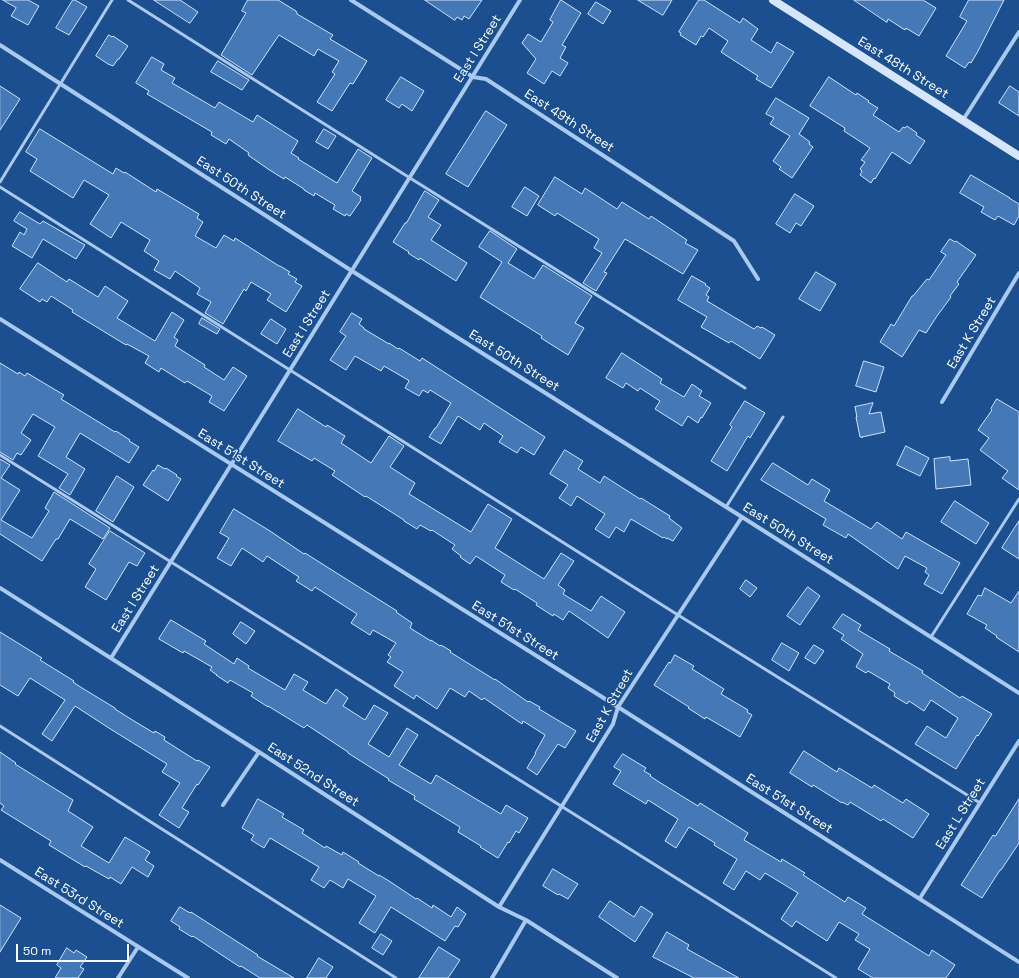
<!DOCTYPE html>
<style>
body{margin:0}
#map{position:relative;width:1019px;height:978px;overflow:hidden;background:#1b4f8f;font-family:"Space Grotesk",sans-serif}
canvas{display:block}
.scale{position:absolute;left:16px;top:944px;width:113px;height:18px;box-sizing:border-box;border:2px solid #fff;border-top:0;padding-left:5px;font-size:12px;line-height:14px;white-space:nowrap;color:#fff;-webkit-text-stroke:3px #1b4f8f;paint-order:stroke}
</style>
<div id="map">
<canvas width="1019" height="978"></canvas>
<div class="scale">50 m</div>
</div>
<script>
const context = document.querySelector('canvas').getContext('2d');
context.lineJoin = 'round';
function fill(path, color) {
  context.fillStyle = color;
  context.fill(path, 'evenodd');
}
function strokePath(path, color, width, dash) {
  context.strokeStyle = color;
  context.lineWidth = width;
  context.lineCap = dash ? 'butt' : 'round';
  context.setLineDash(dash || []);
  context.stroke(path);
}
function drawText(font, color, halo, rows, align = 'center') {
  context.font = font + ' "Space Grotesk",sans-serif';
  context.lineWidth = 3;
  context.setLineDash([]);
  context.textBaseline = 'middle';
  context.strokeStyle = halo;
  context.fillStyle = color;
  for (const [text, x, y, turn = 0] of rows) {
    context.save();
    context.translate(x, y);
    context.rotate((+turn || 0) * Math.PI / 180);
    context.textAlign = isNaN(turn) ? turn : align;
    if (halo) context.strokeText(text, 0, 0);
    context.fillText(text, 0, 0);
    context.restore();
  }
}
const building = new Path2D(`
 M3 0H28L39 6 28 25 11 16 16 8Z
 M73 0H75L87 7 69 35 56 28Z
 M154 0H180L198 12 190 23Z
 M248 0H278L296 11 297 13V14L333 35 330 39 367 61 353 84 350 83 332 111 317 102 335 74 332 72 339 61 318 49 314 56 279 35 252 75 221 55 246 13 242 11Z
 M425 0H482L469 19 464 16 462 20 457 17 455 20Z
 M561 0 581 13 562 45 566 47 560 58 568 63 560 76 552 71 544 84 527 73 536 59 522 43 528 34 541 42 553 22 550 20Z
 M638 0H672L663 15Z
 M699 0H704L740 23 743 18 758 29 751 40 771 53 777 42 794 52 771 88 756 79 758 76 721 52 728 41 709 28 703 37 701 36 696 45 680 35 681 33 679 32Z
 M854 0H923L936 8 919 36 906 28 905 30 888 19 887 22Z
 M969 0H1004L977 53 971 63 969 62 965 68 946 56 967 21 960 17Z
 M596 2 611 11 603 24 588 14Z
 M109 35 112 37 113 36 128 46 119 59H118L113 66 108 64 96 56Z
 M152 57 164 64 161 70 175 78 172 83 215 108 219 102 253 122 257 115 298 141 291 153 299 158 298 159 337 183 358 149 372 158 352 191 361 197 360 199 361 200 350 216 346 214 345 216 333 209 335 205 315 193 314 196 304 190V189L285 177 284 179 268 169 248 155 249 153 229 139 226 144 211 135 212 132 147 94 149 91 136 83Z
 M218 61 249 80 242 90 211 72Z
 M401 77 424 91 412 111 402 104 399 108 386 100Z
 M829 77 856 95 857 93 869 101 868 102 878 108 873 115 899 132 903 127 905 128 907 126 917 133 916 135 925 141 910 164 892 152 875 179 874 178 871 183 860 175 862 171 860 169 865 162 861 160 870 148 844 131 845 128 810 106Z
 M0 86 20 99 0 130Z
 M1010 86 1019 92V116L999 103Z
 M776 98 809 118 799 134 810 142 809 144 813 147 792 178 779 169 781 167 773 161 790 136 770 124 774 118 766 114Z
 M486 111 507 125 468 187 446 174Z
 M40 129 113 174 116 168 124 173 125 172 156 192 157 189 199 214 197 218 203 222 195 236 216 248 224 235 234 241 235 238 279 266H280L290 272 288 274 297 279 295 282 302 286 286 312 267 300 271 294 251 282 246 291 244 289 223 324 205 313 211 302 197 294 200 288 175 271 170 279 154 270 159 261 144 251 150 240 121 222 111 238 90 224 109 195 84 180 73 198 30 171 37 159 26 152Z
 M324 129 336 136 328 149 316 142Z
 M971 175 1010 198H1009L1019 204V216L1014 225 998 216 995 220 981 212 984 207 960 193Z
 M555 177 582 194 585 188 617 209 622 202 649 219 651 216 687 240 685 243 698 250 683 274 625 239 604 272 607 273 596 291 583 283 602 253 594 248 599 239 557 213 555 216 538 205Z
 M525 187 539 196 527 216 512 207Z
 M425 191 439 200 428 217 441 225 431 240 467 263 456 281 420 258 419 260 408 253 409 252 393 242 405 223H406Z
 M795 194 814 206 801 226 796 223 790 233 776 224Z
 M20 212 40 224 43 221 85 245 76 259 43 239 32 258 12 246 20 232 24 235 27 229 14 221Z
 M490 231 517 249 508 263 534 279 543 265 592 296 575 323 584 328 568 355 541 338 542 336 480 297 502 262 479 247Z
 M950 239 955 242 956 241 976 255 957 282 959 284 950 296 951 297 937 316 926 333 919 330 902 357 880 342 891 324 894 326 912 296H913L927 279 929 280 946 255 941 252Z
 M38 263 67 282 69 279 98 297 105 286 128 301 117 318 155 341 172 312 184 320 174 337 178 340 175 346 205 365 204 367 224 380 233 367 247 376 224 411 209 402 212 396 187 381 185 383 161 368 159 372 145 363 149 356 127 344 126 345 72 312 73 310 51 296 47 302 42 299 40 302 20 289Z
 M816 272 836 284 820 311 799 299Z
 M692 276 706 284 705 285 710 288 706 295 709 297 707 301 754 329 757 326 761 328 762 327 775 335 760 359 731 341 729 343 701 327 707 317 678 300Z
 M352 313 362 319 359 324 364 328V329L389 344V343L398 349 399 348 420 361 422 358 545 437 534 455 521 447 517 453 499 442 503 436 484 423 480 430 458 416 441 444 429 437 435 428H436L451 403 430 390 428 393 423 390 419 396 405 388 409 381 408 380 384 366 381 371 355 356 346 370 330 360 346 336 340 332Z
 M202 318 220 329 217 334 199 324Z
 M271 319 286 329 277 344 261 334Z
 M622 353 662 379 660 383 684 397 692 384 702 391 699 396 711 403 702 418 701 417 698 423 688 416 682 426 655 409 660 401 640 388 638 391 626 383 623 388 606 378Z
 M864 361 884 367 876 392 856 386Z
 M0 363 18 374 19 372 25 376 27 373 64 395 61 399 115 432 116 431 130 440 129 441 139 447 129 463 80 433 66 457 85 469 70 495 59 488 68 474 38 456 55 427 33 414 21 433 31 440 21 455 17 453 13 460 0 452Z
 M997 399 1019 412V490L1002 478 1008 471 980 450 989 438 978 430 992 410 991 409Z
 M745 401 765 413 750 438 748 436 727 471 711 461 732 427 730 425Z
 M873 403 869 414 881 412 885 432 862 437V438V437H860L856 417H857L855 407Z
 M298 409 326 427 327 425 345 436 341 443 371 463 389 436 404 446 390 467 415 483 409 494 471 532 488 504 512 519 495 548 544 579 561 553 574 561 558 585 565 590 563 594 591 611 601 596 625 612 608 638 569 611 563 620 554 614 553 616 536 605 537 603 515 589 514 590 501 582 505 575 476 556 470 564 460 557 461 556 452 549 455 545 432 530 431 531 420 525 417 529 404 521V520L366 496 365 497 332 475 335 471 314 458 312 461 278 441Z
 M906 446 929 458 920 476 897 465Z
 M565 450 583 461 578 469 600 483 604 476 640 499 641 498 670 516 669 518 682 528 673 541 667 538V539L664 537 663 538 631 519 624 532 616 527 609 538 595 529 605 514 577 496 571 506 559 498 568 485 550 474Z
 M950 457V461L968 459 971 485 936 489 934 459Z
 M0 459 10 465 1 478 20 490 1 520 32 538 49 511 45 508 54 492 110 528 103 539 70 519 58 539H56L42 561 0 534Z
 M773 463 808 485 812 479 830 490 824 501 871 529 877 522 902 539 906 532 960 563 942 594 924 584 929 575 925 572 927 568 905 556 898 569 848 534 846 538 823 525 826 519 761 480Z
 M158 465 165 469 166 468 177 475 176 476 181 479 168 501 143 485 153 470 154 471Z
 M117 476 134 487 113 522 96 511Z
 M955 501 989 523 976 544 941 522Z
 M234 509 270 531 304 554 305 553 327 567 397 611 396 612 412 623 410 628 431 641V640L440 646 441 645 451 651 450 652 495 680V679L528 702 529 701 540 707 539 709 576 731 565 748 558 744 537 775 527 768 536 753H535L545 735 523 721 522 724 484 698 482 700 469 691 465 697 450 688 437 709 416 695 414 699 394 686 403 672 387 662 391 657 388 655 396 643 373 630 370 635 351 623 357 614 315 587 312 591 296 581 299 577 267 556 263 562 242 548 231 566 217 558 229 538 220 533Z
 M1019 521V559L1002 548Z
 M110 531 145 553 137 566 129 562 106 600 85 587 96 569 89 564Z
 M746 580 757 588 750 597 740 589Z
 M808 587 820 596 800 625 787 616Z
 M985 588 1011 603 1019 591V652L996 637 997 636 985 628 987 625 967 614 978 595 981 596Z
 M843 614 861 625 858 630 890 649 889 651 923 671 922 673 960 698 962 696 992 714 978 736 977 735 956 769 915 744 927 726 946 738 958 718 931 700 924 711 909 701 907 704 894 696 895 693 888 688 890 684 868 671 866 673 856 667 863 654 841 639 844 635 833 628Z
 M171 620 206 641 204 644 234 664 237 658 249 666 248 668 285 690 294 674 308 682 303 690 326 704 336 689 348 698 343 706 365 720 374 705 388 713 368 744 389 757 407 728 418 735 399 765 431 784 436 775 501 814 506 805 528 818 519 833 516 831 509 843 508 842 498 858 480 847 481 846 458 832 460 827 414 799 415 796 388 780 389 779 348 753V752L307 725 304 728 268 706V707L251 696 253 693 230 680 228 683 216 675H217L210 670 212 667 184 651 183 653 159 639Z
 M241 622 255 631 246 644 233 634Z
 M0 632 42 658 40 660 74 681 73 682 82 688 115 708V709L134 721 154 733 155 731 165 737 164 740 197 761 198 760 210 767 198 785 197 784 182 808 189 812 179 828 159 815 180 783 162 772 167 764 112 730 75 706 52 741 42 734 65 700 30 678 18 696 0 685Z
 M782 643 799 653 789 671 772 660Z
 M814 645 824 651 815 664 805 658Z
 M675 655 694 666 692 669 724 689 721 694 748 710 747 712 752 715 740 737 706 717 705 719 688 708 689 707 654 685 669 662 670 663Z
 M804 751 837 772 839 768 872 788 874 785 903 803 906 799 929 814 913 838 883 819 881 821 850 802 848 805 842 802V803L813 785 812 787 790 773Z
 M0 752 16 763 15 764 73 800 68 811 93 827 81 846 109 863 125 837 150 852 145 860 154 866 148 877 132 867 121 884 110 877 109 879 86 866 85 867 49 845 51 841 1 810 4 806 0 803Z
 M623 754 646 768 644 771 651 775 650 776 659 782 698 806 700 803 748 833 744 840 781 862 782 859 805 873 803 875 845 902 848 897 866 908 862 914 929 956 932 950 955 965 946 978H873L858 969 870 949 855 940 859 934 839 922 827 941 796 921 792 927 781 919 798 893 765 873 760 880 746 871 734 890 723 883 737 859 714 845 715 843 689 827 676 848 665 841 678 819 648 800 646 804 613 784 621 771 614 767Z
 M258 799 284 814 282 817 304 830 302 833 325 848 326 846 342 855 343 852 359 862 358 863 379 876V875L389 881 416 899 417 898 432 908 433 905 451 917 457 907 466 914 458 927 455 926 445 941 391 907 375 933 359 923 376 896 348 879 343 888 330 880 324 888 311 880 319 867 270 838 264 848 251 840 254 835 242 828 245 822Z
 M1019 799V843L1001 870H1000L982 898 961 885 993 835 995 836Z
 M553 869 578 884 568 899 559 894 558 895 543 886Z
 M610 901 634 917 641 906 653 914 635 942 599 917Z
 M0 905 21 918 0 952Z
 M180 907 190 913 191 912 258 955 257 956 294 978H260L241 966 240 967 193 936 192 937 179 929 180 927 171 921Z
 M667 932 689 945 687 949 739 978H694L653 957Z
 M381 934 392 941 383 955 372 948Z
 M439 947 460 960 448 978H419Z
 M67 948 74 953 76 950 87 957 80 967 84 969 78 978H55L61 968 57 965Z
 M319 958 333 967 326 978H307Z`);
fill(building, '#4478b7');
strokePath(building, '#cfe3fa', 1);
strokePath(new Path2D(`
 M128 0 410 178 745 388
 M0 182 112 0
 M0 187 678 615 980 803
 M0 455 836 978
 M726 507 783 417
 M931 637 1019 499
 M0 726 396 978`), '#a9c9ee', 3);
strokePath(new Path2D(`
 M351 0 473 77 486 79 734 241 758 279
 M0 45 352 271 742 517 1019 693
 M963 120 1019 32
 M0 319 618 707 1019 962
 M942 402 1019 273
 M0 588 259 752 499 907 526 920 617 978
 M111 658 520 0
 M223 805 259 752
 M0 860 188 978
 M920 898 1019 741
 M499 907 613 724 618 707 742 517
 M118 978 138 947
 M492 978 526 920`), '#a9c9ee', 4);
strokePath(new Path2D(`
 M773 0 1019 156`), '#d6e6fa', 8);
drawText('13px', '#fff', '#1b4f8f', [
 ["East I Street",478,49,-58],
 ["East 48th Street",903,68,32],
 ["East 49th Street",569,121,33],
 ["East 50th Street",241,188,33],
 ["East I Street",307,324,-58],
 ["East K Street",972,333,-59],
 ["East 50th Street",514,361,32],
 ["East 51st Street",241,459,32],
 ["East 50th Street",788,534,32],
 ["East I Street",136,599,-58],
 ["East 51st Street",515,631,32],
 ["East K Street",610,706,-61],
 ["East 52nd Street",313,775,33],
 ["East 51st Street",789,804,32],
 ["East L Street",961,814,-58],
 ["East 53rd Street",79,898,32]
]);
</script>
